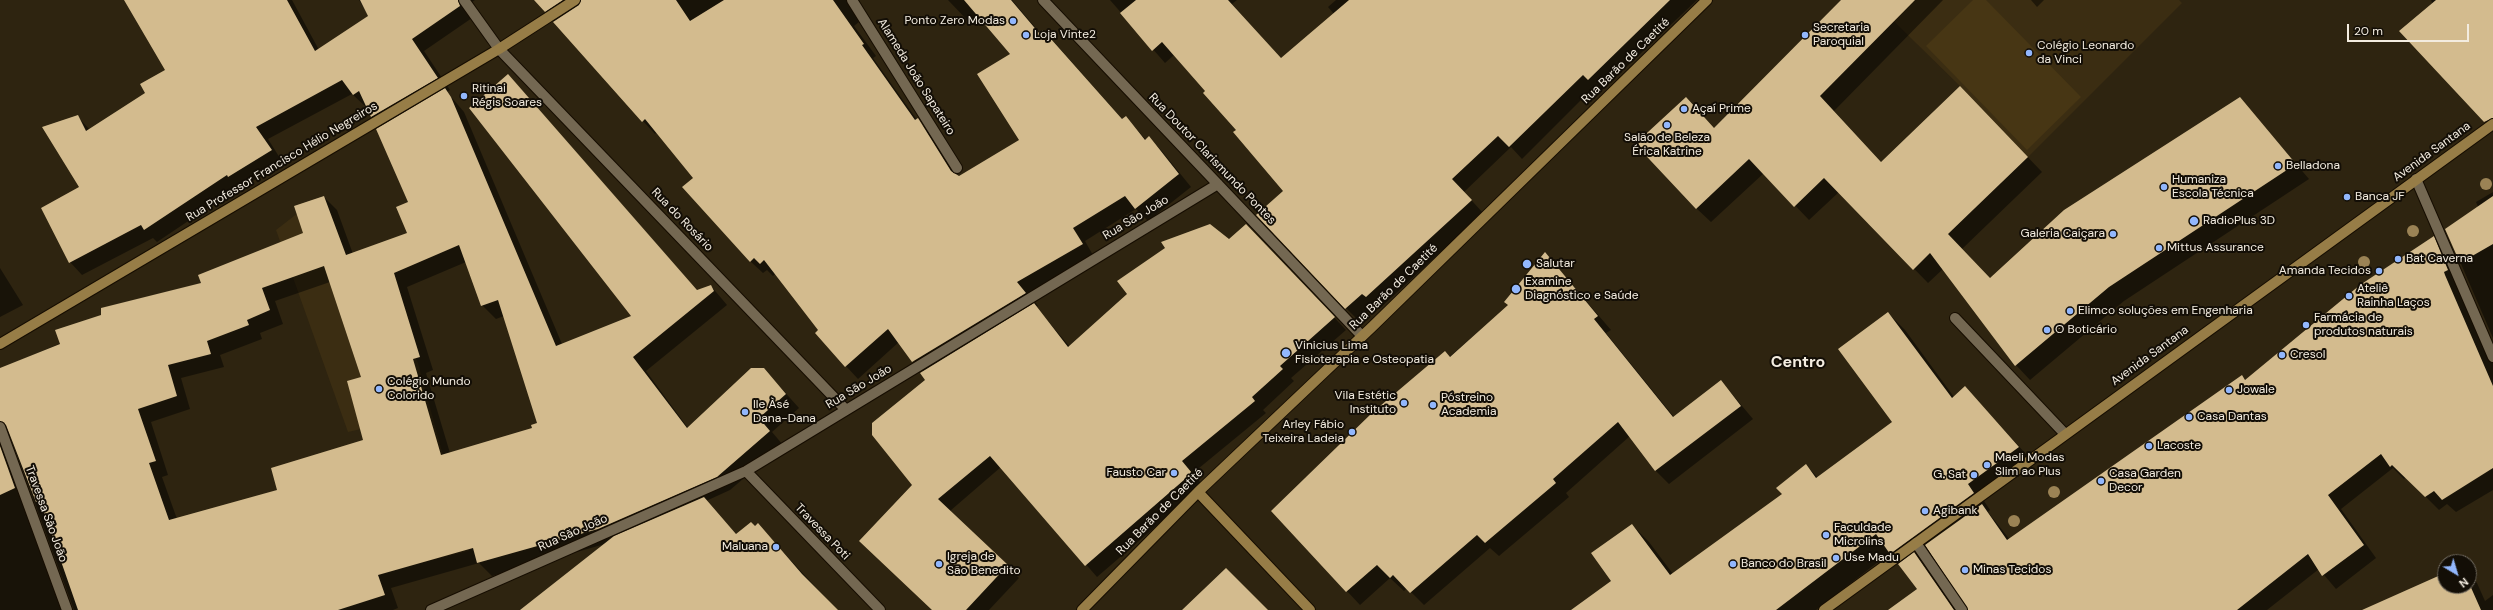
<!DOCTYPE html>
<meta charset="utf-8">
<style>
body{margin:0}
#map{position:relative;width:2493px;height:610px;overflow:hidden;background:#2e2410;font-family:"DM Sans",sans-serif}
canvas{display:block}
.north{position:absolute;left:2437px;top:554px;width:40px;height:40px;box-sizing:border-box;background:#130e06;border:1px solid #6d675d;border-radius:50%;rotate:142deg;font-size:11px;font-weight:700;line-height:16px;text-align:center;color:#f3ece0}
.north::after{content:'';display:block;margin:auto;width:14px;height:18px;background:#92b7fd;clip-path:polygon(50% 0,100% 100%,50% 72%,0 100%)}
.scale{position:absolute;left:2347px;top:24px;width:122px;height:18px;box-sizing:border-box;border:2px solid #f3ece0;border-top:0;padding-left:5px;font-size:12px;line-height:14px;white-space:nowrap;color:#f3ece0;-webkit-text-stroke:3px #130e06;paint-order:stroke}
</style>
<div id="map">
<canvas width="2493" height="610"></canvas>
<div class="north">N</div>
<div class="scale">20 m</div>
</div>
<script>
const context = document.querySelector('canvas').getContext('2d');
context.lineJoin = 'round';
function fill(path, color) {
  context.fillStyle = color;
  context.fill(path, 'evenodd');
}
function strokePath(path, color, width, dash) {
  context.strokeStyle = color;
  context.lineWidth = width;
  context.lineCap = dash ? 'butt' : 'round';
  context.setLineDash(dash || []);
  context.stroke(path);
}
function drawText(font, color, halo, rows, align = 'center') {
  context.font = font + ' "DM Sans",sans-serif';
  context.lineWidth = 4;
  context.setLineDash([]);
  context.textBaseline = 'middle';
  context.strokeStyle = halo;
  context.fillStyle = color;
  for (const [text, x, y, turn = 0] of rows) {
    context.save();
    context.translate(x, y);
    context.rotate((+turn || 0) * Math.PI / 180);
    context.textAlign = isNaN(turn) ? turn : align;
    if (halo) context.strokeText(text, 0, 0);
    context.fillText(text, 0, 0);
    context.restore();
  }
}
fill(new Path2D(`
 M1872 0H2179L2182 3 2028 157 1960 86Z
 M316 199 340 259 374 250 418 363 469 551 416 564 370 427 348 432 276 230Z`), '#3b2d12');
fill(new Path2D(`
 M1973 0H1986L2081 97 2027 150 1926 46Z`), '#473614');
fill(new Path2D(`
 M140 0H292L319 50 369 16 359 0H475L472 2 475 6 470 10 472 18 424 51 450 90 447 92 464 112 562 344 633 317 508 75 698 291 711 286 727 305 646 371 688 428 764 369 799 408 772 432 783 445 730 490 706 501 737 535 758 525 837 610H521L605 544 492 576 479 563 391 588 398 608 393 610H74L10 436 7 443 68 610H0V369L202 283 305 233 324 197 337 210 353 254 408 234 409 202 382 127 372 117 367 106 366 107 352 94 268 139 283 163 241 188 239 187 157 242 153 238 82 275 70 262 80 187 77 116 90 130 147 93 166 70ZM466 262 482 305 496 319 504 316 538 423 534 429 450 453 426 373 433 370 407 287ZM330 282 363 378 364 441 278 490 177 519 162 477 168 475 151 422 190 409 181 378 224 367 220 355 262 339 260 333 283 324 275 301Z
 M536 0H846L859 22 854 26 876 56 873 58 917 120 930 132 959 177 1020 140 1011 55 976 14 968 21 948 0H1012L1040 33 1043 31 1055 43 1123 120 1126 117 1146 140 1149 138 1161 150 1191 187 1148 221 1136 209 1085 241 1094 257 1029 294 1038 306 1036 307 1070 347 1229 240 1258 237 1346 330 1291 378 1294 381 1263 410 1266 413 1193 473 1203 486 1097 577 1001 467 950 511 1019 578 989 610H933L913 485 926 380 923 372 899 342 858 379 846 366 776 273 773 276 767 270 763 273 750 261 695 178 657 132 655 134 643 121Z
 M1110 0H1237L1232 4 1281 59 1334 14 1328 7 1336 0H1697L1601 91 1595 86 1522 159 1511 147 1464 192 1483 213 1379 309 1375 305 1358 320 1346 308 1284 191 1206 91 1174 55 1165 63Z
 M1843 0H1943L1834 111 1882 163 1975 102 2042 172 1962 249 1990 279 2240 98 2309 179 2124 301 2030 380 2016 365 1943 269 1928 283 1839 192 1809 220 1764 173 1711 222 1696 208 1715 129Z
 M2031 0H2044L2037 7Z
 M2431 0H2493V129L2478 115Z
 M2493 192V338L2446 229 2478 207 2476 202Z
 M2433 237 2447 250 2493 358V490L2456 512 2447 504 2439 510 2406 477 2404 479 2393 468 2341 509 2376 558 2336 589 2319 569 2267 610H1969L1932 553 1921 561 1957 610H1890L1918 589 1901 563 1891 552 1816 610H1573L1613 581 1632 525 1649 542 1673 574 1783 494 1806 465 1818 478 1893 423 1888 313 1905 330 1954 397 1965 387 2035 464 1984 501 1990 510 1988 512 2010 540 2245 380Z
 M1545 253 1611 330 1606 333 1674 417 1721 381 1753 419 1669 484 1656 471 1630 436 1566 493 1569 497 1499 556 1490 548 1424 605 1407 588 1404 591 1390 578 1360 605 1272 511 1509 305Z
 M0 268 23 305 0 317Z
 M2445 574V586H2469V575L2477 583 2485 601 2493 595V610H2364Z`), '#0007');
fill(new Path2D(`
 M124 0H287L315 51 368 16 360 0H458L460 6 412 39 438 78 371 117 359 91 353 95 342 80 256 127 272 150 228 177 227 175 144 230 141 225 69 263 41 208 79 187 42 127 78 115 86 131 145 93 140 84 165 70Z
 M534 0H563L545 12Z
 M581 0H676L690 21 724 0H833L864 44 862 45 915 120 918 118 951 171 959 176 1019 140 977 74 1010 54 964 0H1011L1039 33 1043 30 1122 119 1126 116 1145 140 1149 136 1179 174 1135 209 1125 196 1073 228 1083 244 1017 282 1026 293 912 362 888 329 845 367 815 333 818 330 764 260 760 264 754 258 750 262 682 187 693 178 645 119 642 122 553 22 579 5Z
 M1136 0H1228L1281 58 1349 0H1670L1588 80 1583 75 1509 147 1498 136 1452 179 1472 200 1366 297 1362 294 1345 309 1256 215 1283 191 1233 132 1236 130 1203 93 1205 91 1162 42 1152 51 1120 13Z
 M1841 0H1915L1820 96 1881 162 1960 86 2028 157 1948 234 1990 278 2064 210 2240 97 2296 164 2109 287 2015 366 1930 253 1913 270 1824 178 1794 207 1749 159 1696 209 1635 144 1686 97 1714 128Z
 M2436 0H2493V118L2484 122 2399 31Z
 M508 74 697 290 711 285 714 291 633 357 687 428 751 368H764L786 394 759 418 770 431 717 477 598 529 477 563 473 548 378 575 385 595 338 610H78L40 501 36 502 6 425 0 421V368L60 344 55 330 101 315V308L201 283 198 275 303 233 294 206 324 196 346 255 407 233 396 207 408 202 376 129 445 88 451 97 556 346 631 316 469 108ZM459 245 481 306 498 300 537 423 531 425 532 428 441 455 413 359 420 357 394 273ZM324 266 361 377 347 381 363 440 271 468 277 490 169 520 149 463 156 461 138 409 177 396 168 365 211 354 207 341 249 325 247 320 270 310 262 288Z
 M2493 196V244L2460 263 2445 229Z
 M1210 224 1229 239 1246 224 1335 317 1280 366 1283 369 1252 397 1255 401 1182 461 1192 473 1085 566 990 456 938 499 1008 565 966 610H932L859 541 912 485 872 435V423L925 380 920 373 1034 303 1068 347 1127 294 1117 281 1165 248 1161 242Z
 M2434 236 2448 270 2444 272 2445 275 2493 386V468L2442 500 2434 491 2425 497 2392 465 2390 467 2381 454 2328 495 2364 545 2322 576 2308 554 2237 610H1968L1925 545 1982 504 2007 540 2242 375 2245 380 2360 285Z
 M1545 252 1598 316 1594 319 1673 417 1721 380 1741 406 1655 471 1618 422 1553 479 1556 483 1485 543 1477 535 1410 593 1393 575 1390 578 1377 565 1346 592 1271 511 1373 412 1445 351 1450 357 1508 305 1504 302Z
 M1888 312 1952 398 1965 386 2019 447 1968 484 1974 493 1890 554 1876 534 1776 610H1571L1611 581 1591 553 1632 524 1670 575 1782 494 1776 488 1806 464 1816 478 1892 422 1838 349Z
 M0 446 15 488 0 495Z
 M704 497 736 534 751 522 755 526 758 523 802 574 838 610H520L614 536Z
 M1914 552 1954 610H1888L1917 589 1898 564Z
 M1226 568 1268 610H1182Z
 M2445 573V586H2469V583L2481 610H2362Z`), '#d3bb8e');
const lane = new Path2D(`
 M1955 318 2065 434`);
const street = new Path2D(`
 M464 0 499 49 846 410
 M852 0 957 168
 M1043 0 1362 336
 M2416 179 2493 357
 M0 427 67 610
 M746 471 880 610
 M1916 543 1962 610
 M431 610 746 471 1218 184`);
const secondary = new Path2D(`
 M0 344 499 49 575 0
 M1198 492 1310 610
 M1082 610 1198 492 1373 326 1707 0
 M1824 610 2493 124`);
strokePath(lane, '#160d00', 12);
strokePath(street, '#160d00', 12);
strokePath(secondary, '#160d00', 12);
strokePath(lane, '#746852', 10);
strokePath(street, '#746852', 10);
strokePath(secondary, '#977d47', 10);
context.fillStyle = '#9b8355';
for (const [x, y] of [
 [2486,184],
 [2413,231],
 [2364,262],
 [2054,492],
 [2014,521]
]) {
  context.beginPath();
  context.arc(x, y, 6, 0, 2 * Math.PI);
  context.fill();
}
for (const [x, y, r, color] of [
 [1013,21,4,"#92b7fd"],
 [1026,35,4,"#92b7fd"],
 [1805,35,4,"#92b7fd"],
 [2029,53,4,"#92b7fd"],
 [464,96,4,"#92b7fd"],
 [1684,109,4,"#92b7fd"],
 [1667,125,4,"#92b7fd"],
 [2278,166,4,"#92b7fd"],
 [2164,187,4,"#92b7fd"],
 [2347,197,4,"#92b7fd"],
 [2194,221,5,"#92b7fd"],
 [2113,234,4,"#92b7fd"],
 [2159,248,4,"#92b7fd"],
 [2398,259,4,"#92b7fd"],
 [1527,264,5,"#92b7fd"],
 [2379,271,4,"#92b7fd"],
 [1516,289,5,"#92b7fd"],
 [2349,296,4,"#92b7fd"],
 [2070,311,4,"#92b7fd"],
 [2306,325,4,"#92b7fd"],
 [2047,330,4,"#92b7fd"],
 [1286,353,5,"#92b7fd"],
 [2282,355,4,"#92b7fd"],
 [379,389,4,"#92b7fd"],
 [2229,390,4,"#92b7fd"],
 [1404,403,4,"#92b7fd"],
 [1433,405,4,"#92b7fd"],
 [745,412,4,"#92b7fd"],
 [2189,417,4,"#92b7fd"],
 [1352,432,4,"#92b7fd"],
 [2149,446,4,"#92b7fd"],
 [1987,465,4,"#92b7fd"],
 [1174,473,4,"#92b7fd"],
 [1974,475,4,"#92b7fd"],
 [2101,481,4,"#92b7fd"],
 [1925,511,4,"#92b7fd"],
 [1826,535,4,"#92b7fd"],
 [776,547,4,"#92b7fd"],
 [1836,558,4,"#92b7fd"],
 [939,564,4,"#92b7fd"],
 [1733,564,4,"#92b7fd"],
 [1965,570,4,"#92b7fd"]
]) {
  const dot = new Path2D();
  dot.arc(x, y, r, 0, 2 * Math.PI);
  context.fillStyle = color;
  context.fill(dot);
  strokePath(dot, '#130e06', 1.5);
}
drawText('12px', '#f3ece0', '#130e06', [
 ["Ponto Zero Modas",1005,21,"right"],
 ["Secretaria",1813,28],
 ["Paroquial",1813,42],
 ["Loja Vinte2",1034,35],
 ["Colégio Leonardo",2037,46],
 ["da Vinci",2037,60],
 ["Ritinai",472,89],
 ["Régis Soares",472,103],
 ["Açaí Prime",1692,109],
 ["Salão de Beleza",1667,138,"center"],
 ["Érica Katrine",1667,152,"center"],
 ["Belladona",2286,166],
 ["Humaniza",2172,180],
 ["Escola Técnica",2172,194],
 ["Banca JF",2355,197],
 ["RadioPlus 3D",2203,221],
 ["Galeria Caiçara",2105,234,"right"],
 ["Mittus Assurance",2167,248],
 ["Bat Caverna",2406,259],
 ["Salutar",1536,264],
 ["Amanda Tecidos",2371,271,"right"],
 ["Examine",1525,282],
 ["Diagnóstico e Saúde",1525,296],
 ["Ateliê",2357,289],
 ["Rainha Laços",2357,303],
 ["Elimco soluções em Engenharia",2078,311],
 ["Farmácia de",2314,318],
 ["produtos naturais",2314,332],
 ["O Boticário",2055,330],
 ["Vinicius Lima",1295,346],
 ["Fisioterapia e Osteopatia",1295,360],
 ["Cresol",2290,355],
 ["Colégio Mundo",387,382],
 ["Colorido",387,396],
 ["Jowale",2237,390],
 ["Vila Estétic",1396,396,"right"],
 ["Instituto",1396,410,"right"],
 ["Póstreino",1441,398],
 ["Academia",1441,412],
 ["Ile Àsé",753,405],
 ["Dana-Dana",753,419],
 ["Casa Dantas",2197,417],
 ["Arley Fábio",1344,425,"right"],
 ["Teixeira Ladeia",1344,439,"right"],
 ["Lacoste",2157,446],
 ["Maeli Modas",1995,458],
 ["Slim ao Plus",1995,472],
 ["Fausto Car",1166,473,"right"],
 ["Casa Garden",2109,474],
 ["Decor",2109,488],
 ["G. Sat",1966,475,"right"],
 ["Agibank",1933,511],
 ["Faculdade",1834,528],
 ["Microlins",1834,542],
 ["Maluana",768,547,"right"],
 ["Igreja de",947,557],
 ["São Benedito",947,571],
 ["Use Madu",1844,558],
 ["Banco do Brasil",1741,564],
 ["Minas Tecidos",1973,570]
], 'left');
drawText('12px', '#f3ece0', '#130e06', [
 ["Rua Barão de Caetité",1626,61,-44],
 ["Alameda João Sapateiro",916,77,58],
 ["Avenida Santana",2432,152,-36],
 ["Rua Doutor Clarismundo Pontes",1212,159,46],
 ["Rua Professor Francisco Hélio Negreiros",282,162,-31],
 ["Rua São João",1136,218,-31],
 ["Rua do Rosário",682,220,46],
 ["Rua Barão de Caetité",1394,287,-44],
 ["Avenida Santana",2150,356,-36],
 ["Rua São João",859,387,-31],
 ["Rua Barão de Caetité",1160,512,-45],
 ["Travessa São João",46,514,70],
 ["Travessa Poti",822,532,46],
 ["Rua São João",573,533,-24]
]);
drawText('bold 16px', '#f3ece0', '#130e06', [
 ["Centro",1798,363]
]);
</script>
